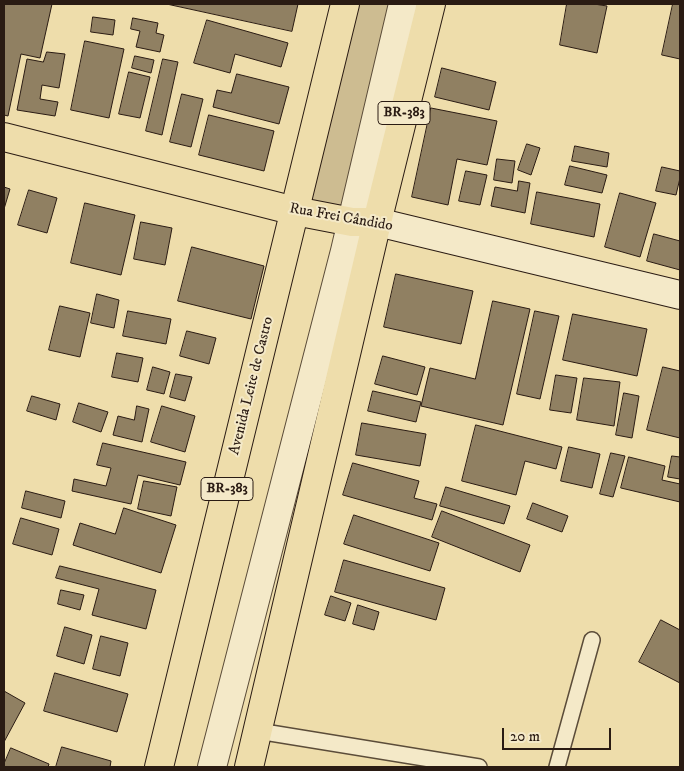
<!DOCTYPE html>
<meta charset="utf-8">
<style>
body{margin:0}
#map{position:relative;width:684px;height:771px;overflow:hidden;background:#eeddab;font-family:"IM FELL DW Pica",serif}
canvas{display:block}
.frame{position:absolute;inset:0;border:5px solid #2a1b13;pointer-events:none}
.scale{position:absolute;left:502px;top:728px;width:109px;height:22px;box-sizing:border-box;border:2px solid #2a1b13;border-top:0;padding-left:6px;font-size:15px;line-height:18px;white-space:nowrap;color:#2a1b13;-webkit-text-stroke:4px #f4e9c8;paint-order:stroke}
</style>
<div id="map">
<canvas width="684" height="771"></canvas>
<div class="frame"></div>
<div class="scale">20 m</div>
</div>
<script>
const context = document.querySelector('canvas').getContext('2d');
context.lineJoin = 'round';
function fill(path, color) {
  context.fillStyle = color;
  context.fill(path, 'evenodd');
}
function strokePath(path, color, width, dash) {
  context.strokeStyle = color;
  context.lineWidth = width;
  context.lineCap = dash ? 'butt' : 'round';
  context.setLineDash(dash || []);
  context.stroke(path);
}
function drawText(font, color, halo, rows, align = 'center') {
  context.font = font + ' "IM FELL DW Pica",serif';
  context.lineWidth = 4;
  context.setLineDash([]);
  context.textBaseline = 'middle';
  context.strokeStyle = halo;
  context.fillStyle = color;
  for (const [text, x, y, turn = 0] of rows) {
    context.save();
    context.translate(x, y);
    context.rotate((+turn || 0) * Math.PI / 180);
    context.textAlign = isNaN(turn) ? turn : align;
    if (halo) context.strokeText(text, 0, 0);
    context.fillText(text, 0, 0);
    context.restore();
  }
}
fill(new Path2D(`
 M349 4H426L377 222 295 211Z`), '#cdbc91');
const building = new Path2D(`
 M4 4H52L40 58 21 54 8 116 4 115Z
 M167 4H298L292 31Z
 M567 4H594L607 6 597 53 560 45Z
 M673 4H680V59L662 55Z
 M93 17 115 20 113 35 91 32Z
 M133 18 158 23 156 33 164 35 160 52 136 47 140 31 131 29Z
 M207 20 288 43 281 67 235 54 230 73 194 63Z
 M85 41 124 49 109 118 71 110Z
 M47 52 65 54 59 88 42 85 40 99 58 102 55 116 17 110 27 59 43 62Z
 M135 56 154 60 151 73 132 68Z
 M163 59 178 62 162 135 146 131Z
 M442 68 496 82 489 110 435 97Z
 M129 72 150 77 140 118 119 114Z
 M237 74 289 87 279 124 213 107 217 90 231 93Z
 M182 94 203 99 191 147 170 142Z
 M431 108 497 121 487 165 457 159 448 205 412 197Z
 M209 115 274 131 264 171 199 155Z
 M527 144 540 148 531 175 518 170Z
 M575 146 609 153 607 167 572 161Z
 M497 159 515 161 512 183 494 180Z
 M570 166 607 175 602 193 565 185Z
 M662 167 680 171V178L676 195 656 191Z
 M466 171 487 175 480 205 459 201Z
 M519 181 530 183 525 213 491 206 495 187 517 191Z
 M4 187 10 189 4 209Z
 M29 190 57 198 47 233 18 225Z
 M537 192 600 204 594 237 531 224Z
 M620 193 656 203 640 257 605 247Z
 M85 203 135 215 121 275 71 263Z
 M141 222 172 228 165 265 134 259Z
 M654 234 680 241V270L647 261Z
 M192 247 264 266 251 319 178 301Z
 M396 274 473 291 461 344 384 327Z
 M97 294 119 300 114 328 91 323Z
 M493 301 530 309 503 425 421 406 430 368 475 379Z
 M60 306 90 313 80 357 49 350Z
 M128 311 171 319 166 344 123 336Z
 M535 311 559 316 540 399 517 394Z
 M573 314 647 329 637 376 563 360Z
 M187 331 216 338 209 364 180 356Z
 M117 353 143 358 138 382 112 377Z
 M383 356 425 367 417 395 375 384Z
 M153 367 170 372 164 394 147 390Z
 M663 367 680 371V438L647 430Z
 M176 374 192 377 185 401 170 397Z
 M556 375 577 378 571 413 550 410Z
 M584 378 620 382 614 426 577 420Z
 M373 391 421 402 416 422 368 411Z
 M624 393 639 396 632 438 616 435Z
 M32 396 60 404 56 420 27 411Z
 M79 403 108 412 101 432 73 422Z
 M137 406 149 409 142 442 113 435 118 416 134 420Z
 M162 406 195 416 185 452 151 442Z
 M362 423 426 434 420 466 356 455Z
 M476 425 562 447 556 469 525 461 516 495 462 481Z
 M103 443 186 462 180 485 138 475 131 504 72 491 74 479 106 486 111 468 97 465Z
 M569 447 600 454 592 488 561 481Z
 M611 453 625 456 613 497 600 494Z
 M672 456 680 457V479L668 477Z
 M629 457 665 466 662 480 680 484V502L621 488Z
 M353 463 419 481 414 498 437 504 432 520 343 495Z
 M144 481 177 487 171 516 138 509Z
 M446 487 510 506 504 524 440 506Z
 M26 491 65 501 61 518 22 508Z
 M533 503 568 516 562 532 527 519Z
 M124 508 176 525 161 573 73 545 80 523 115 534Z
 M442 511 530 545 520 572 432 537Z
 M354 515 439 543 430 571 344 544Z
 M21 518 59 529 52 555 13 544Z
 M344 560 445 588 436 620 335 592Z
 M60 566 156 590 146 629 92 615 99 589 56 578Z
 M61 590 84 595 80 610 58 604Z
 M331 596 351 603 345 621 325 615Z
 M358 605 379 612 374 630 353 624Z
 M661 620 680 630V683L639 662Z
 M65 627 92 635 84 664 57 656Z
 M101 636 128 643 120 676 93 669Z
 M55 673 128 694 117 732 44 711Z
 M4 691 25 703 4 742Z
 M62 747 111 761 110 767H56Z
 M11 748 49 764 48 767H4V764Z`);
fill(building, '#908062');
strokePath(building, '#2a1b13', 1);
const lane = new Path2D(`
 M258 731 479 767
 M557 767 592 640`);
const street = new Path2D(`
 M212 767 345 251 403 4`);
const secondary = new Path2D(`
 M377 222 680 295`);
const primary = new Path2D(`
 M4 137 295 211 352 222H377`);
const highway = new Path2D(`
 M159 767 345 4
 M249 767 377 222 431 4`);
strokePath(lane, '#5b4c39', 18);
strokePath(street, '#5b4c39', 30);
strokePath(secondary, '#2a1b13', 30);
strokePath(primary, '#2a1b13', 30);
strokePath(highway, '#2a1b13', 30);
strokePath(lane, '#f4e9c8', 15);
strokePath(street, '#f4e9c8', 28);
strokePath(secondary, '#f4e9c8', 28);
strokePath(primary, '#eeddab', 28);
strokePath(highway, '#eeddab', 28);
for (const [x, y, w] of [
 [404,113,52],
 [227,489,52]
]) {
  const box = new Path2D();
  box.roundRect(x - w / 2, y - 11.5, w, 23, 4);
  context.fillStyle = '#f4e9c8';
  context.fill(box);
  strokePath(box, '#2a1b13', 1);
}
drawText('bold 14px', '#2a1b13', null, [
 ["BR-383",404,113],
 ["BR-383",227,489]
]);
drawText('15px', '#2a1b13', '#f4e9c8', [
 ["Rua Frei Cândido",341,218,10],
 ["Avenida Leite de Castro",252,386,-76]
]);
</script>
